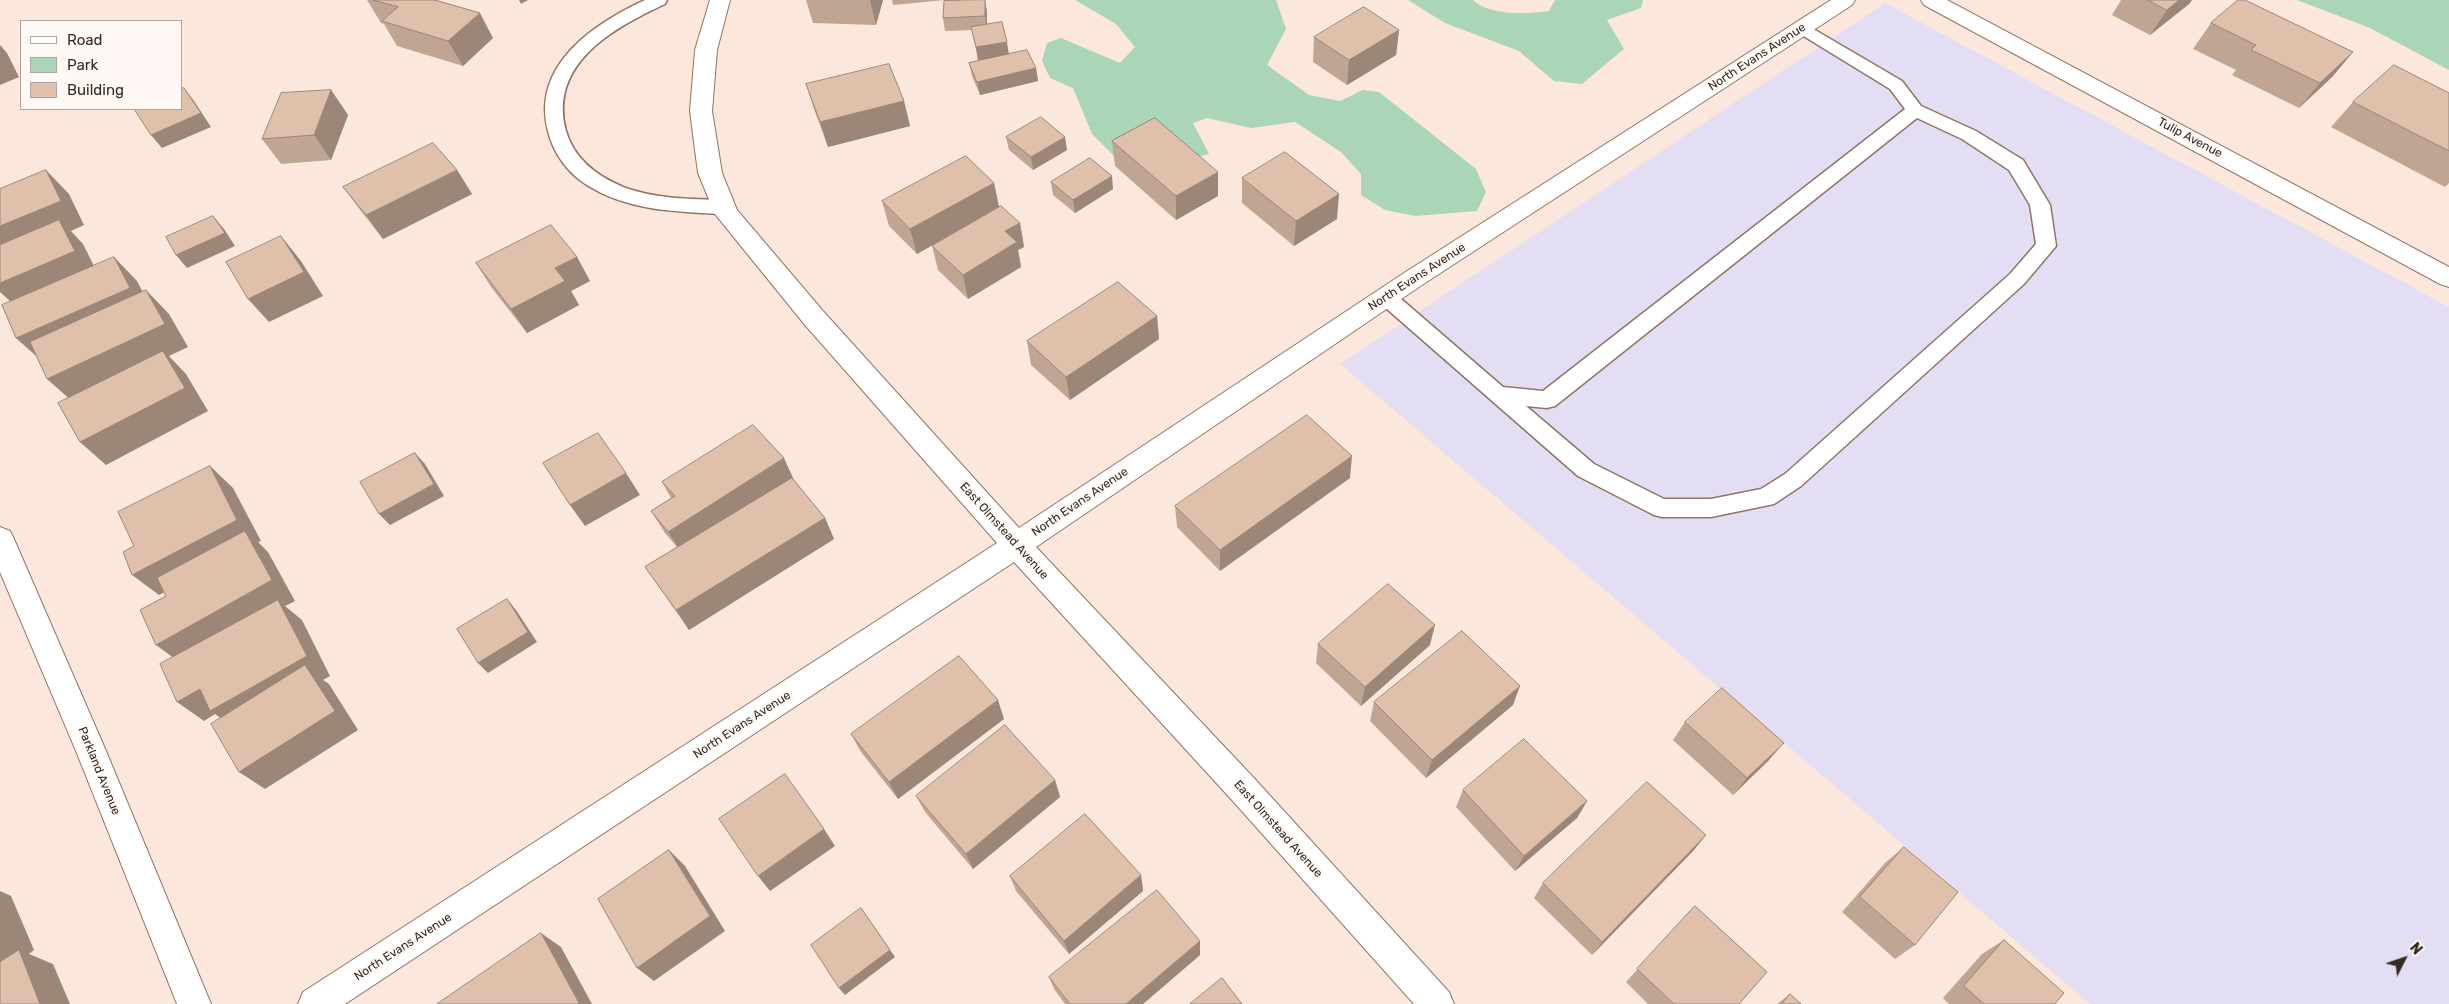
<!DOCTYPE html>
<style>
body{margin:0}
#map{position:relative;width:2449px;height:1004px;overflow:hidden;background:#fce7dc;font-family:Rubik,sans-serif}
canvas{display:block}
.legend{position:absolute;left:20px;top:20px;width:162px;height:90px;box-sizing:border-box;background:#fff8f4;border:1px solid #aea5a0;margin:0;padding:6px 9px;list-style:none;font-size:15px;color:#352921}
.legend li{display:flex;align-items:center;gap:10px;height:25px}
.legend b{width:25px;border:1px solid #aea5a0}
.north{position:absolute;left:2379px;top:934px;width:50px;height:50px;-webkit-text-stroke:4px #fff8f4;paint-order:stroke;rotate:49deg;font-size:14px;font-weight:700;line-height:20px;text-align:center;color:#352921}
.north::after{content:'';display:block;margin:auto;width:18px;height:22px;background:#352921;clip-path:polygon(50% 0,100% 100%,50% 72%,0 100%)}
</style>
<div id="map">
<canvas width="2449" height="1004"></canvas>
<ul class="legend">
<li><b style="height:6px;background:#fff"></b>Road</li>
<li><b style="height:14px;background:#aad5b7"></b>Park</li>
<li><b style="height:14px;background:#dfc0ab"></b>Building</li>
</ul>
<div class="north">N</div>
</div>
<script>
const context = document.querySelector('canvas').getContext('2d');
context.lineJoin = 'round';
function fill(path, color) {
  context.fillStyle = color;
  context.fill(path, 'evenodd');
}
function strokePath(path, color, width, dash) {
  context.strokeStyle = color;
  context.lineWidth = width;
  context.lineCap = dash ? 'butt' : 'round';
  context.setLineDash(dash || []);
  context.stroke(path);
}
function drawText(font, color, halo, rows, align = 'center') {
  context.font = font + ' Rubik,sans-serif';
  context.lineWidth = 5;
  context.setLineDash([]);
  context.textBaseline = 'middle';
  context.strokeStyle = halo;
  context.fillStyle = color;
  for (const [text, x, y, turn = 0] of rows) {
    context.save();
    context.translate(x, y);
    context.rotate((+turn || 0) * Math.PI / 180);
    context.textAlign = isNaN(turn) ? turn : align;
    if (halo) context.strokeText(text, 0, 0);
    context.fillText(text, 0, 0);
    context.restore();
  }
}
fill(new Path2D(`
 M1885 3 2449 307V1004H2090L1340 364Z`), '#e4def4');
fill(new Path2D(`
 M1075 0H1276L1286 29 1267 65 1309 95 1340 101 1363 90 1379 92 1476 169 1486 192 1477 211 1415 216 1385 210 1361 195V174L1341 152 1295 122 1251 128 1207 118 1193 123 1209 154 1137 172 1125 167 1092 134 1073 88 1050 78 1042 61 1047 43 1061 38 1120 63 1135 47 1116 24Z
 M1408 0H1473C1489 16 1528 14 1549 11L1555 0H1643L1641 8 1607 20 1624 49 1582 84 1554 81 1519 51 1445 23Z
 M2297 0H2449V70L2370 28Z`), '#aad5b7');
const service = new Path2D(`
 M645 0H667L665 4C613 28 548 64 566 131 574 159 597 176 623 187 655 199 691 199 724 200L731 202 734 207 731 212 724 214C678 212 628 211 587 185 568 173 553 153 548 131 531 66 593 24 645 0Z
 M1803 23 1902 81 1921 106 1976 131 2023 160 2050 205 2056 246 2024 284 1801 486 1774 504 1711 517H1662L1654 515 1578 476 1379 302 1376 297 1379 292 1386 289 1393 292 1503 387 1543 391 1905 109 1890 89 1797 32 1794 28 1797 24ZM1917 118 1962 139 2009 170 2030 205 2036 244 2010 274 1785 474 1761 489 1711 499H1664L1594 464 1526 406 1547 408 1555 406Z`);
const minor = new Path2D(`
 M710 0H730L717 50 712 111 722 173 737 210 823 311 1019 528 1404 273 1831 0H1855L1852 5 1422 285 1036 547 1253 777 1449 992 1454 1004H1414L1231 799 1014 562 345 1004H298L303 992 997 543 805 325 715 214 698 173 690 111 695 50Z
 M1921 0H1947L2449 267V287L2440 284 1924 5Z
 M0 527 10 531 14 539 106 751 211 1004H177L76 751 0 572Z`);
strokePath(service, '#927463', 3);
strokePath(minor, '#927463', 2);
fill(service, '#fff');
fill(minor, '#fff');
fill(new Path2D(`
 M367 0H435L493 38 463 66 397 46 384 24 381 23Z
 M806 0H883L876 25 813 23Z
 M892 0H945L893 5Z
 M985 0 987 13V24L1009 54 1036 68 1038 81 980 95 972 76 969 63 992 58 978 60 972 30 945 31 943 18Z
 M2121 0H2192L2189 4 2150 35 2112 15Z
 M2211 23 2353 52 2332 77 2299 108 2232 75 2236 70 2193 49Z
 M1399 30 1396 55 1347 85 1313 62 1314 37Z
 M806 84 904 101 910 126 828 147 814 109Z
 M331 90 348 115 331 160 281 164 262 139Z
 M2449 93V183L2445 187 2331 127 2353 102Z
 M1006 137 1067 150 1033 170 1009 150Z
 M1112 141 1218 196 1176 220 1115 166Z
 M457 170 472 194 383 239 361 211 343 187Z
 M1242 178 1337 219 1294 246 1242 203Z
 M1051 182 1113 189 1075 213 1053 195Z
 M994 183 999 207 1020 223 1024 247 1018 250 1021 267 968 299 938 270 932 246 980 218 917 254 889 226 882 201Z
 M577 257 590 281 571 291 579 305 527 333 491 287 476 263Z
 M1157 316 1159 339 1070 400 1031 365 1027 341Z
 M1350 478 1220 571 1177 527 1175 506Z
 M793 479 825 518 834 539 689 630 645 567 677 547 665 533 651 511 671 498 662 482Z
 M1318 644 1430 645 1361 706 1316 663Z
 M1374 702 1513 705 1426 778 1370 721Z
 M1004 719 898 799 861 752 851 734Z
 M1685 722 1769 760 1733 795 1673 740Z
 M1055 780 1060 797 973 869 925 812 916 796Z
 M1463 790 1587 801 1577 818 1515 871 1456 807Z
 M1706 835 1693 851 1592 955 1534 898 1543 883Z
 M1904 847 1915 945 1895 959 1842 912 1885 863Z
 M1141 875 1143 891 1069 954 1016 891 1010 876Z
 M1695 906 1739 1004H1648L1626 982Z
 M2004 940 2055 1004H1949L1943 998 1982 954Z
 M1200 955 1143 1004H1065L1054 989 1049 977Z
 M1790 994 1801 1004H1777Z`), '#c0a593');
fill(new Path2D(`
 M519 0H528L521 4Z
 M870 0H883L876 25Z
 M985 0 987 13V30L985 16Z
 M2179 0H2192L2189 4 2150 35 2167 10Z
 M480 13 493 38 463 66 448 41Z
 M1399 30 1396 55 1347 85 1349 60Z
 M1007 42 1009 55 978 60 976 47Z
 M0 45 7 53 19 77 0 85Z
 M2353 52 2332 77 2299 108 2320 83Z
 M1036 68 1038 81 980 95 977 82Z
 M184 88 194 101 211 127 162 148 151 135Z
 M331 90 348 115 331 160 314 135Z
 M904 101 910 126 828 147 820 122Z
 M1065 137 1067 150 1033 170 1031 157Z
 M46 170 69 194 84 225 71 231 83 244 99 276 20 310 0 292V226Z
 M457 170 472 194 383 239 366 215Z
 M1218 172V196L1176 220V196Z
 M1112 176 1113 189 1075 213 1073 200Z
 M994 183 999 207 917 254 910 229Z
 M1339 194 1337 219 1294 246 1296 221Z
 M213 216 224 229 235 246 187 268 176 255Z
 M1020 223 1024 247 1018 250 1021 267 968 299 963 275 1005 231Z
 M281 236 301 261 323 296 269 322 248 299Z
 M114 257 137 281 153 312 43 362 16 338Z
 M577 257 590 281 571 291 579 305 527 333 511 309 555 268Z
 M146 290 169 314 188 347 169 356 186 374 208 411 106 465 80 442 73 402 47 379Z
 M1157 316 1159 339 1070 400 1066 377Z
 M415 453 425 464 444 496 390 525 379 514Z
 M1352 456 1350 478 1220 571V550Z
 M784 458 794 480 682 553 668 532Z
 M210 466 233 488 261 541 258 542 268 552 295 601 285 606 302 620 330 676 323 680 329 684 358 730 265 789 239 772 236 729 215 714 204 721 177 702 182 664 156 645 253 545 159 595 132 575Z
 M626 473 640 495 585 526 570 505Z
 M825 518 834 539 689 630 676 610Z
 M507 599 516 610 537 642 488 673 478 663Z
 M1435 625 1430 645 1361 706 1365 687Z
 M1520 686 1513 705 1426 778 1432 760Z
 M998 700 1004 719 898 799 889 782Z
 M1784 743 1769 760 1733 795 1747 778Z
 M1055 780 1060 797 973 869 966 854Z
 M1587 801 1577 818 1515 871 1524 856Z
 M824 829 835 846 770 891 758 876Z
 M1706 835 1693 851 1592 955 1602 942Z
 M669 850 685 866 725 931 654 981 637 968Z
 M1141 875 1143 891 1069 954 1064 941Z
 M0 891 11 896 34 950 29 954 53 964 70 1004H40L0 972Z
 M861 908 895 957 845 995 839 988Z
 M541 933 561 947 592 1004H578Z
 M1200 941V955L1143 1004H1126Z`), '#9c8678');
const building = new Path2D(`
 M373 0H435L480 13 448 41 382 21 398 7Z
 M985 0V16L943 18 944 1Z
 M2148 0H2179L2167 10Z
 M2238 0H2245L2353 52 2320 83 2251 50 2256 45 2211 23Z
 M1364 7 1399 30 1349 60 1314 37Z
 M1002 22 1007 42 976 47 971 27Z
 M1027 50 1036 68 977 82 969 63Z
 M889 64 904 101 820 122 806 84Z
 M2394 65 2449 93V151L2353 102Z
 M184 88 201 113 151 135 134 109H181V89Z
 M331 90 314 135 262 139 281 93Z
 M1041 117 1065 137 1031 157 1006 137Z
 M1155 118 1218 172 1176 196 1112 141Z
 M433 143 457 170 366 215 343 187Z
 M1285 152 1339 194 1296 221 1242 178Z
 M966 156 994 183 910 229 882 201Z
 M1090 158 1112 176 1073 200 1051 182Z
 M46 170 61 201 0 226V189Z
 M1001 206 1020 223 1005 231 1017 242 963 275 932 246Z
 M213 216 225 233 176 255 166 237Z
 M59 220 75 251 0 283V245Z
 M551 225 577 257 555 268 565 281 511 309 476 263Z
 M281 236 304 272 248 299 226 262Z
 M114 257 130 288 16 338 2 305Z
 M1118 282 1157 316 1066 377 1027 341Z
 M146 290 165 324 47 379 30 342Z
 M163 351 185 388 80 442 58 403Z
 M1307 415 1352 456 1220 550 1175 506Z
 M753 425 784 458 668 532 651 511 675 496 662 482Z
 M598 433 626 473 570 505 543 463Z
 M415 453 434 484 379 514 360 482Z
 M210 466 237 520 132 575 123 552 134 546 118 512Z
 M792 478 825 518 676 610 645 567Z
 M245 531 272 580 156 645 140 610 166 596 157 578Z
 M1388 584 1435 625 1365 687 1318 644Z
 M507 599 528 632 478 663 457 629Z
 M278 600 307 656 210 711 200 689 177 702 160 664Z
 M1462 631 1520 686 1432 760 1374 702Z
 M959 656 998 700 889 782 851 734Z
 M305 665 335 711 239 772 211 724Z
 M1722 688 1784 743 1747 778 1685 722Z
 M1005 725 1055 780 966 854 916 796Z
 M1524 739 1587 801 1524 856 1463 790Z
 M785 774 824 829 758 876 719 819Z
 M1647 782 1706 835 1602 942 1543 883Z
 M1085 814 1141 875 1064 941 1010 876Z
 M1904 847 1958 892 1915 945 1860 897Z
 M669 850 710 916 637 968 598 899Z
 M1157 890 1200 941 1126 1004H1070L1049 977Z
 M1695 906 1767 972 1739 1004H1674L1637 969Z
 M861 908 890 950 839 988 811 945Z
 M541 933 579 1003 578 1004H437Z
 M2004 940 2064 993 2055 1004H1984L1964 986Z
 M19 950 40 1004H0V962Z
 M1222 978 1242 1004H1190Z
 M1790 994 1801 1004H1782Z`);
fill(building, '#dfc0ab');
strokePath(building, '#9c8678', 1);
drawText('12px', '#352921', '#fff8f4', [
 ["North Evans Avenue",1757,57,-33],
 ["Tulip Avenue",2190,138,28],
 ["North Evans Avenue",1417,277,-33],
 ["North Evans Avenue",1080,502,-34],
 ["East Olmstead Avenue",1004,531,48],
 ["North Evans Avenue",742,725,-33],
 ["Parkland Avenue",99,771,68],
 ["East Olmstead Avenue",1278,829,48],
 ["North Evans Avenue",403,947,-33]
]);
</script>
